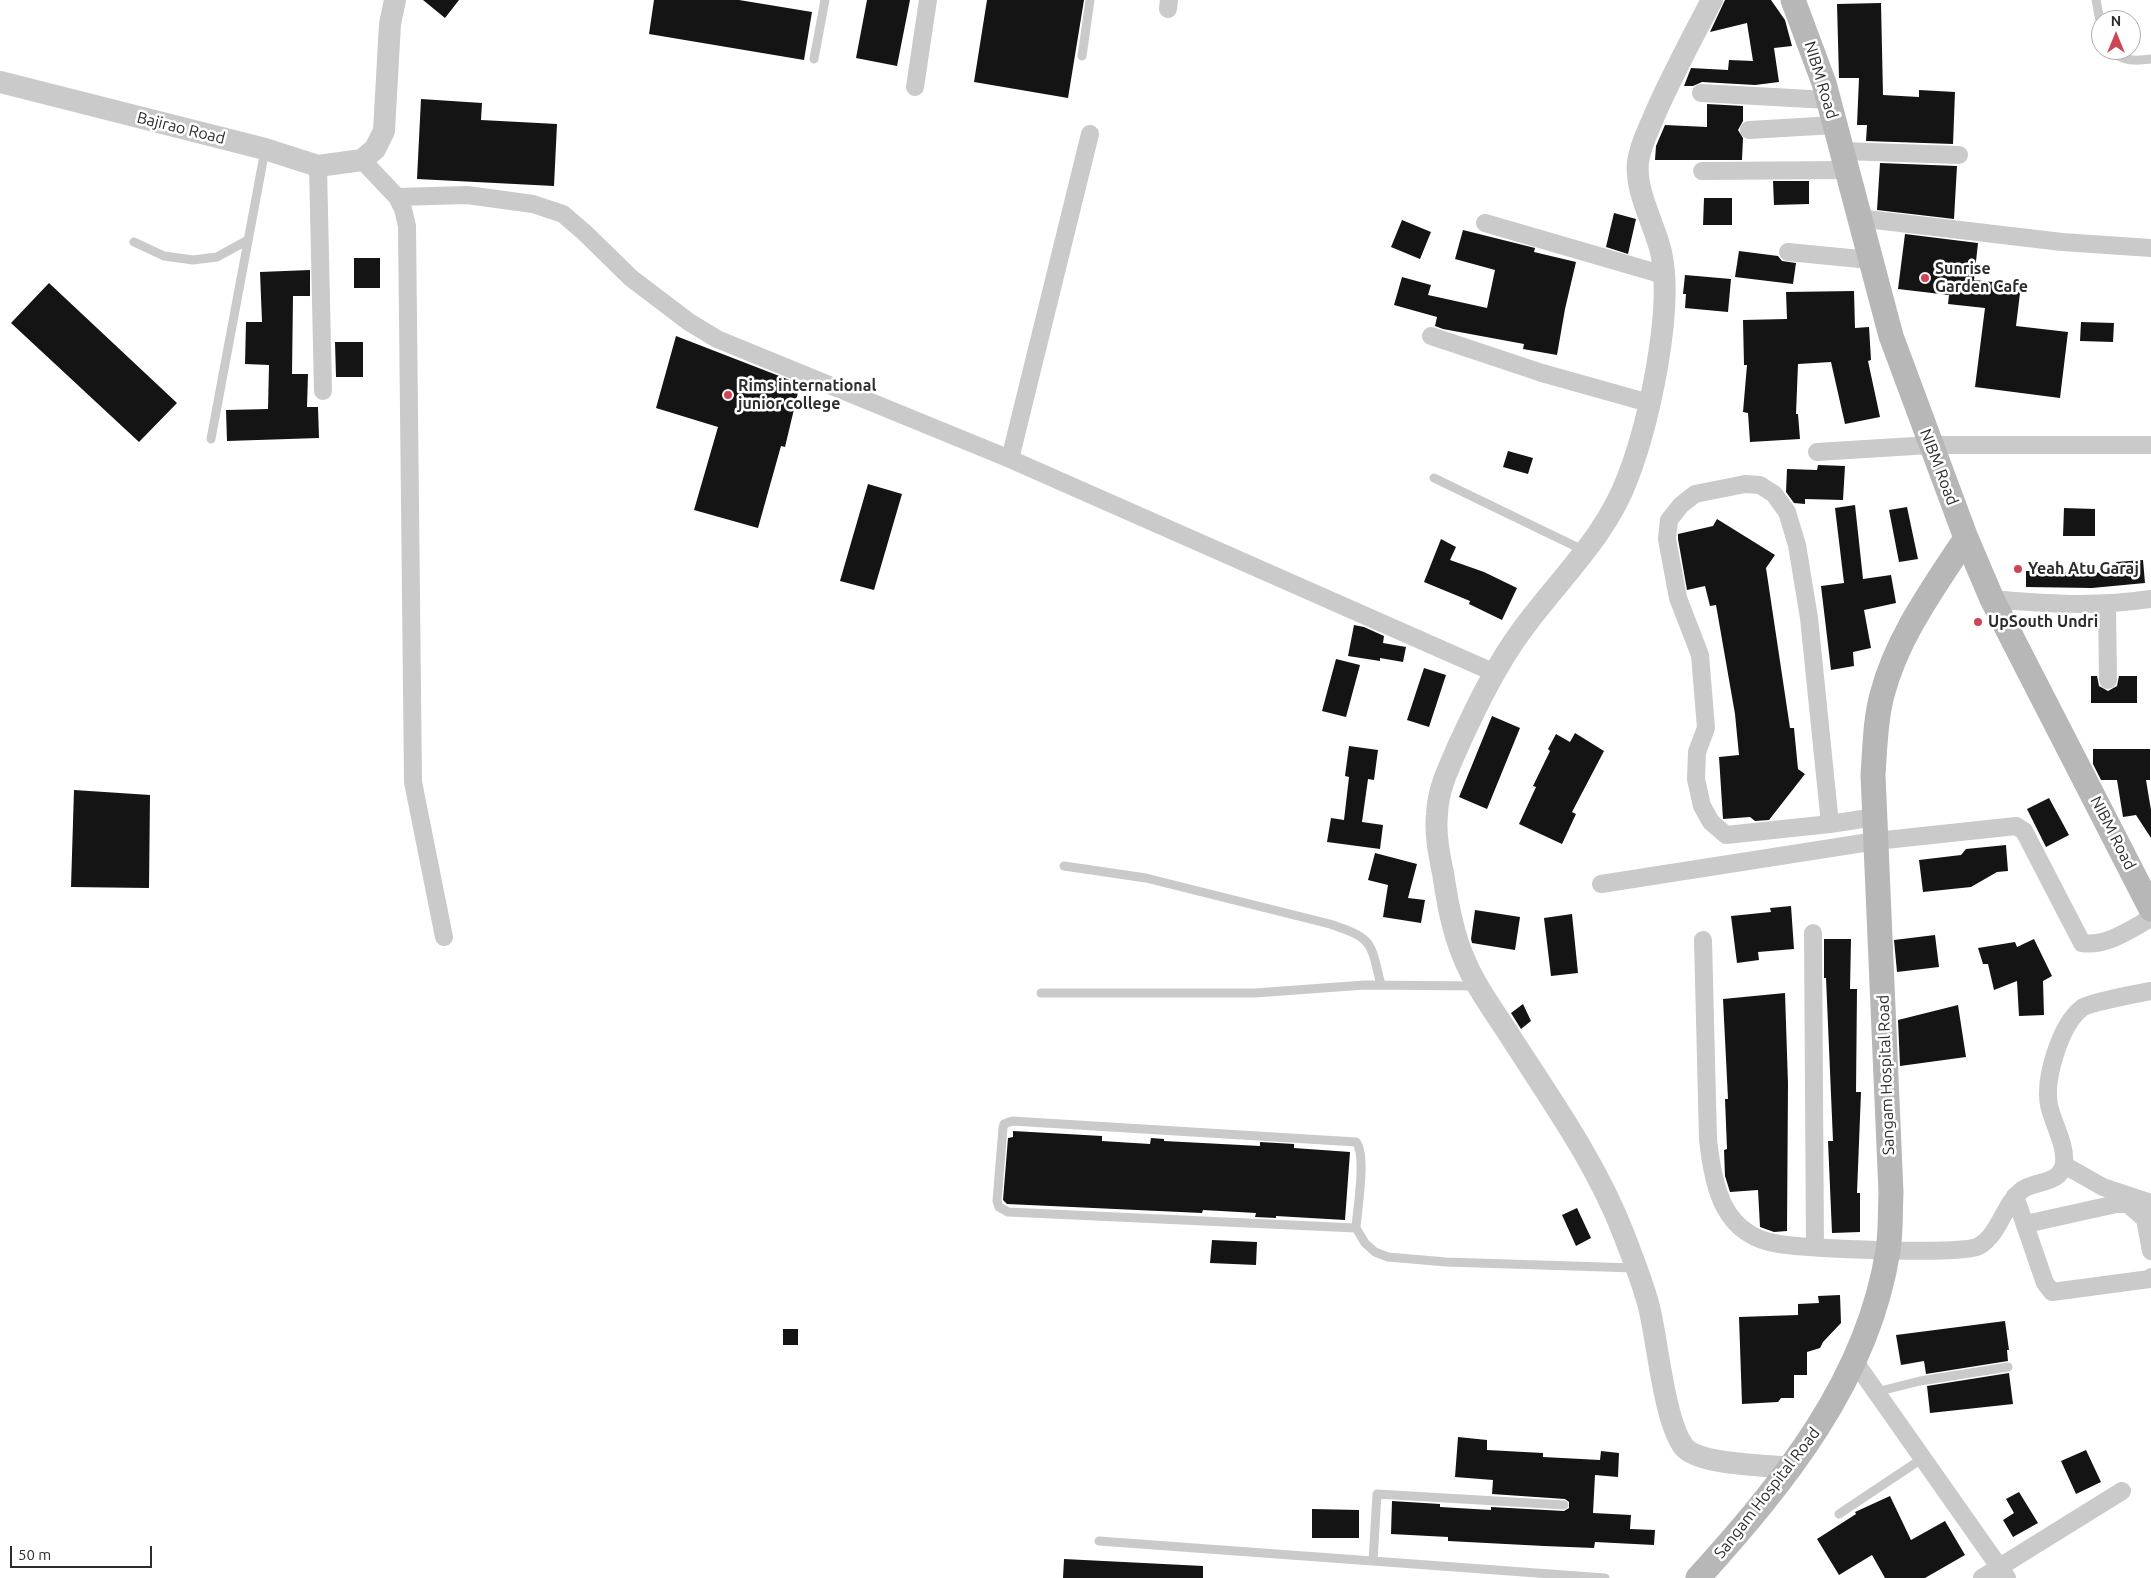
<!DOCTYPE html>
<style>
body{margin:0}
#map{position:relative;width:2151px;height:1578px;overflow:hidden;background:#fff;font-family:Ubuntu,sans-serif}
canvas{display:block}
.north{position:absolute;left:2091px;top:10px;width:50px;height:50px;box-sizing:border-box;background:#fff;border:1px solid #ababab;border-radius:50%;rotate:0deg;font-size:14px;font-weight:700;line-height:20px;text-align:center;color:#2d2d2d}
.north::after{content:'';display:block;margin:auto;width:18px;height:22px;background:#ce4558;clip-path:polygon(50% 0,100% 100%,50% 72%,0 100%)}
.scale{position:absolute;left:10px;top:1546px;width:142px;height:22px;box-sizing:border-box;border:2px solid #2d2d2d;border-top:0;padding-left:6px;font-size:15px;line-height:18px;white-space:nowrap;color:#2d2d2d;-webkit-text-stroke:4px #fff;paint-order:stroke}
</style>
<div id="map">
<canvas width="2151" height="1578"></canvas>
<div class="north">N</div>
<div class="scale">50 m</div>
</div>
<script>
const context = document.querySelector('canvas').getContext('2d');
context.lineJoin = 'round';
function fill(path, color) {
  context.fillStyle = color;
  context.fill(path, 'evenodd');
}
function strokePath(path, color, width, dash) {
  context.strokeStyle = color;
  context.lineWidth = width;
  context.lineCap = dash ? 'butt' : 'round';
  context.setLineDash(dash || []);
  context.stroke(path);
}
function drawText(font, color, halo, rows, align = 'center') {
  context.font = font + ' Ubuntu,sans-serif';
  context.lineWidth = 5;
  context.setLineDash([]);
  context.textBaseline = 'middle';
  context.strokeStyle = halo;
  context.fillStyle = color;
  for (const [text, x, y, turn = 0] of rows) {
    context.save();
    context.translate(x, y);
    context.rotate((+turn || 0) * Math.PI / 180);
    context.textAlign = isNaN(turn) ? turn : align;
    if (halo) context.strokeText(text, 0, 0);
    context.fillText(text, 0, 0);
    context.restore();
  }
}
fill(new Path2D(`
 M423 0H459L445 18Z
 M654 0H739L812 12 804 60 649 34Z
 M867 0H910L897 66 856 58Z
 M987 0H1084L1068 98 974 82Z
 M1725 0H1771L1785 20 1792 46 1774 48 1779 82 1755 85 1702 82 1693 86H1684L1691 68 1728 70 1729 60 1753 61 1747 23 1710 32Z
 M1881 3 1883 95 1919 97V90L1955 92 1953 144 1866 141 1867 125H1857L1859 78H1839L1837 4Z
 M421 99 482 103 481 120 557 124 554 186 417 179Z
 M1707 104 1743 106V121L1738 130 1743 138 1742 160H1655L1656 146 1665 125 1707 127Z
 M1880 163 1957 166 1954 219 1877 210Z
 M1773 181H1809V204L1774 205Z
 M1704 198H1732V225H1703Z
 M1614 213 1636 219 1628 254 1606 247Z
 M1402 220 1431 232 1420 259 1391 247Z
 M1463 230 1535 248 1534 252 1576 262 1565 309 1557 355 1523 349 1524 344 1443 329 1435 326 1437 317 1394 305 1402 277 1431 285 1428 295 1487 308 1495 270 1455 259Z
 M1905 234 1978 243 1974 280 2021 285 2016 326 2068 332 2060 398 1975 387 1985 308 1948 304 1949 295 1898 289Z
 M1739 251 1778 256 1782 261 1796 263 1793 284 1735 277Z
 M354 258H380V288H354Z
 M310 270V296H293L292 374H308L307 407H318L319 438 227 441 226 410 268 409 269 365 245 364 246 322H262L260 272Z
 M1685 275 1731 279 1728 312 1685 308 1686 294H1683Z
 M49 283 177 403 139 442 11 323Z
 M1854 291 1855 328 1869 327 1871 360 1868 361 1880 417 1845 424 1831 362 1798 364 1796 414H1798L1800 439 1750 442 1748 413 1743 412 1747 365H1744L1743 320 1787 319 1786 292Z
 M2081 322 2114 323 2113 342 2080 341Z
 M676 336 800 384 785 447 781 446 758 528 694 510 718 427 656 408Z
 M335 342H363V377H336Z
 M1508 451 1533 458 1528 474 1503 467Z
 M1818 465 1845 466 1843 500 1805 499V504L1794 503 1786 492 1787 469 1817 470Z
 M868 484 902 494 874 590 840 581Z
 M1855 505 1863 579 1891 575 1896 603 1864 610 1871 648 1853 652 1854 666 1831 670 1821 586 1844 583 1835 508Z
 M1907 507 1918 559 1899 562 1889 510Z
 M2064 508 2095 509V536H2063Z
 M1717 519 1775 555 1766 568 1790 728H1794L1798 769 1805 774 1769 820 1755 821 1750 817 1723 819 1719 757 1739 755 1735 714 1716 605 1710 606 1705 586 1687 590 1678 539V534L1713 526Z
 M1441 539 1456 547 1450 560 1484 572 1517 588 1502 620 1469 604 1470 601 1424 582Z
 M2143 560 2145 583 2092 588 2026 587V571L2117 573 2116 562Z
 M1354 625 1364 627 1384 636 1383 643 1406 647 1403 662 1380 658V661L1348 656Z
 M1336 659 1360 665 1346 717 1322 711Z
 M1424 668 1446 675 1429 727 1407 720Z
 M2091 676H2097L2099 686 2108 691 2117 686 2119 676H2137V703H2091Z
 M1492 716 1520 728 1487 809 1459 797Z
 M1575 733 1604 751 1572 812 1576 814 1562 844 1519 824 1536 787 1533 786 1550 751 1548 749 1556 734 1570 742Z
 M1349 746 1378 750 1374 780 1368 779 1362 822 1383 825 1380 849 1327 842 1331 818 1344 820 1349 777 1345 776Z
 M2093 749H2150V780H2146L2151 810V838L2136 815 2123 817 2117 780H2101L2093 764Z
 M74 790 150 795 149 888 71 887Z
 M2049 798 2069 835 2046 847 2027 809Z
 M2006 845 2008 871 1997 872 1971 887 1923 892 1919 860 1961 855 1966 849Z
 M1375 853 1417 864 1408 898 1425 900 1421 923 1383 917 1388 885 1368 880Z
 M1791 906 1794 949 1758 952 1759 960 1737 963 1731 916 1771 912 1770 908Z
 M1475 910 1520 917 1515 950 1472 943 1471 939Z
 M1572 914 1578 973 1551 976 1544 918Z
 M1935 935 1939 967 1897 972 1894 940Z
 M1824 939H1851L1850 989H1857L1856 1092H1861L1857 1193H1860V1232L1832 1233 1828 1141H1833L1826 978H1824Z
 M2034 939 2052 976 2043 981 2044 1015 2019 1016 2017 981 1994 990 1988 964H1983L1978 948 2015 942 2017 947Z
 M1785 993 1788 1084 1787 1231 1774 1232 1760 1227 1758 1190 1730 1192 1725 1176 1724 1150 1727 1149 1725 1099H1728L1723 999Z
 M1523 1004 1531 1021 1521 1029 1511 1013Z
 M1958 1005 1966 1057 1900 1066 1898 1020Z
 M1013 1131 1102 1136V1141L1150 1144 1151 1138 1164 1139V1141L1260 1146V1142L1294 1144V1148L1350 1152 1345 1220 1276 1216V1218L1255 1217 1256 1213 1203 1210 1202 1213 1007 1204 1003 1200 1008 1138 1013 1137Z
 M1577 1208 1591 1238 1576 1246 1562 1215Z
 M1212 1240 1257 1242 1256 1265 1210 1263Z
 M1840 1295 1841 1323 1823 1342 1820 1348 1807 1352V1375H1794V1398H1781L1778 1402 1742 1404 1739 1317 1798 1315V1304L1819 1303 1818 1296Z
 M2005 1321 2009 1350H2007L2008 1361 1926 1374 1924 1361 1901 1365 1896 1335Z
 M783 1329H798V1345H783Z
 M2009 1373 2013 1404 1930 1413 1927 1386Z
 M1458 1437 1487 1440V1450L1543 1453V1457L1600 1460 1601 1451 1619 1453 1618 1477 1595 1475 1593 1513 1631 1515 1630 1529 1655 1530 1654 1545 1595 1542 1594 1548 1544 1546 1448 1541V1537L1391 1534 1392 1501 1440 1504V1507L1491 1510V1507L1564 1511 1569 1508V1502L1565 1499 1492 1494 1493 1480 1455 1477Z
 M2086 1450 2101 1482 2076 1494 2061 1461Z
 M2019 1492 2038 1523 2013 1537 2003 1520 2014 1513 2006 1499Z
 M1890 1496 1911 1540 1945 1521 1965 1555 1925 1578H1885L1872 1555 1839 1575 1817 1539 1856 1514 1855 1512Z
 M1312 1509 1359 1510V1538H1312Z
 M1064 1559 1203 1566V1578H1063Z`), '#141414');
strokePath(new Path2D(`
 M2096 0 2101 26
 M2112 50C2122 62 2137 61 2151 59
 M1082 56 1090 0
 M814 59 825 0
 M134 242 164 256 193 260 217 257 248 240
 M211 439 265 150
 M1434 478 1585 551
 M1064 866 1146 878 1330 924C1374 939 1370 941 1381 985
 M1041 993H1255L1365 985 1476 986
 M1356 1228C1357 1210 1367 1155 1356 1142L1012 1121 1004 1124 1003 1128 997 1201 999 1207 1008 1212 1356 1228 1365 1243 1375 1252 1388 1257 1446 1262 1635 1268
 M1876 1392 1920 1381 2008 1367
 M1839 1514 1923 1458
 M1099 1541 1605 1578
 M1373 1561 1377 1494 1564 1505`), '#cacaca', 9);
strokePath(new Path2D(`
 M1168 9 1169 0
 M915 87 928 0
 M1701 93 1828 100
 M1749 130 1835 125
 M1842 151 1959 155
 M362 160 397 197 403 209 407 226 413 782 444 937
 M318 166 323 391
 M1702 171 1847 170
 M397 197 467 195 533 204 563 214 585 233 631 278 689 322 717 339 1010 459 1495 673
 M1858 218 2062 242 2151 248
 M1485 223 1664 275
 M1788 252 1870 260
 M1431 336 1542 373 1649 403
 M1817 452 1930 445H2151
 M1010 459 1090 134
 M1992 599C2047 604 2096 607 2151 599
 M2107 604 2108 680
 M1830 824 1809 618 1797 545 1787 512 1774 494 1760 485 1745 484 1695 494 1681 505 1669 520 1667 539 1678 598 1700 655 1706 728 1697 752 1696 779 1702 806 1711 822 1726 835 1830 824 1875 817
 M1601 884 1876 841 2016 826 2024 831 2082 943C2106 947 2131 929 2151 918
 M1813 933 1815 1247
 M1703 940 1708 1139C1713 1187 1723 1236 1779 1244 1806 1248 1962 1256 1979 1246 2000 1234 2003 1205 2022 1190 2035 1180 2061 1185 2064 1163 2066 1144 2053 1124 2049 1105 2044 1079 2060 1025 2082 1008 2088 1003 2139 993 2151 991
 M2064 1165 2103 1187 2151 1203
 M2015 1196 2045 1283 2052 1292 2150 1279 2151 1277
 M2026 1224 2116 1204H2128L2145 1219 2151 1251
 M1855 1362 2007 1578
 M1982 1578 2122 1491`), '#cacaca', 18);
strokePath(new Path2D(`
 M1712 0C1692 38 1672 75 1655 114 1649 129 1640 145 1638 162 1635 192 1654 223 1661 252 1674 309 1649 422 1628 477 1606 537 1559 579 1522 630 1497 664 1478 703 1460 742 1450 765 1438 788 1437 814 1435 834 1439 854 1443 873 1447 900 1452 930 1463 956 1474 984 1493 1010 1510 1036 1551 1100 1597 1164 1624 1235 1633 1259 1643 1283 1649 1307 1658 1343 1664 1421 1684 1447 1699 1465 1766 1465 1791 1468
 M0 82 265 149 318 166 362 160 375 149 384 131 390 24 395 0`), '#cacaca', 22);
strokePath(new Path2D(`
 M1793 0 1824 83 1891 336 1966 538 1992 599 2151 909
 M1698 1578C1783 1484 1868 1380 1888 1250 1891 1232 1890 1212 1891 1193L1873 775C1875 748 1875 721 1882 695 1897 637 1934 587 1966 538`), '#b7b7b7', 25);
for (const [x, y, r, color] of [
 [1925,278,5,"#ce4558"],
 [728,395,5,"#ce4558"],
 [2018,569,5,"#ce4558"],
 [1978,622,5,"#ce4558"]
]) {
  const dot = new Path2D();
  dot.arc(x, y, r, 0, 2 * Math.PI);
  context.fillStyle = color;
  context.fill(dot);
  strokePath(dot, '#fff', 2);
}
drawText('16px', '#2d2d2d', '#fff', [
 ["NIBM Road",1821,80,73],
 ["Bajirao Road",181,128,14],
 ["NIBM Road",1939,467,69],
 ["NIBM Road",2113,833,63],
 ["Sangam Hospital Road",1886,1075,-92],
 ["Sangam Hospital Road",1767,1493,-52]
]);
drawText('bold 16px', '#2d2d2d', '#fff', [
 ["Sunrise",1935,269],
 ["Garden Cafe",1935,287],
 ["Rims international",738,386],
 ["junior college",738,404],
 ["Yeah Atu Garaj",2028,569],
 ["UpSouth Undri",1988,622]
], 'left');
</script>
